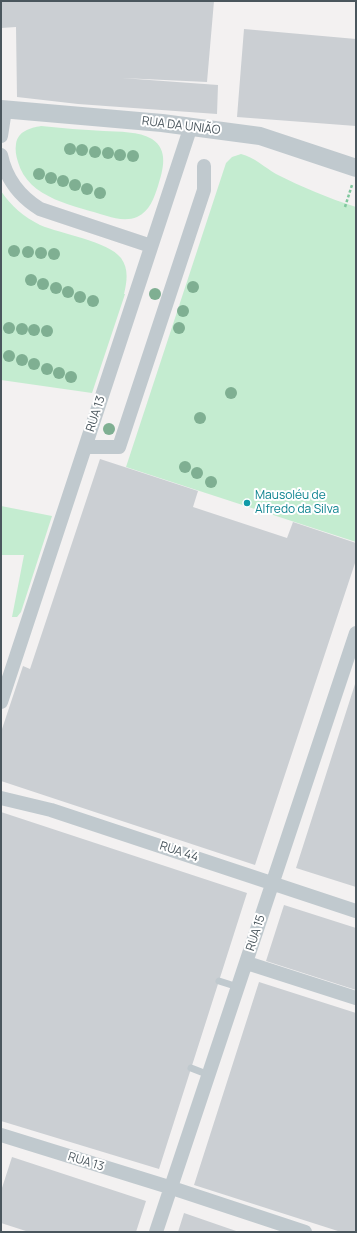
<!DOCTYPE html>
<meta charset="utf-8">
<style>
body{margin:0}
#map{position:relative;width:357px;height:1233px;overflow:hidden;background:#f3f1f1;font-family:Manrope,sans-serif}
canvas{display:block}
.frame{position:absolute;inset:0;border:2px solid #4a565d;pointer-events:none}
</style>
<div id="map">
<canvas width="357" height="1233"></canvas>
<div class="frame"></div>
</div>
<script>
const context = document.querySelector('canvas').getContext('2d');
context.lineJoin = 'round';
function fill(path, color) {
  context.fillStyle = color;
  context.fill(path, 'evenodd');
}
function strokePath(path, color, width, dash) {
  context.strokeStyle = color;
  context.lineWidth = width;
  context.lineCap = dash ? 'butt' : 'round';
  context.setLineDash(dash || []);
  context.stroke(path);
}
function drawText(font, color, halo, rows, align = 'center') {
  context.font = font + ' Manrope,sans-serif';
  context.lineWidth = 4;
  context.setLineDash([]);
  context.textBaseline = 'middle';
  context.strokeStyle = halo;
  context.fillStyle = color;
  for (const [text, x, y, turn = 0] of rows) {
    context.save();
    context.translate(x, y);
    context.rotate((+turn || 0) * Math.PI / 180);
    context.textAlign = isNaN(turn) ? turn : align;
    if (halo) context.strokeText(text, 0, 0);
    context.fillText(text, 0, 0);
    context.restore();
  }
}
fill(new Path2D(`
 M41 126C62 128 83 130 104 131 119 132 139 131 152 139 169 150 163 170 158 186 154 198 150 211 137 217 128 221 116 219 107 216 76 206 28 199 18 162 16 156 15 150 16 144 18 131 30 128 41 126Z
 M241 154C254 157 264 167 276 174 302 187 328 198 356 207V542L126 467 226 163 232 157Z
 M1 191C11 206 24 217 40 225 61 234 108 241 121 258 129 269 127 282 124 294H125L92 393 1 380Z
 M1 506 52 516 21 612 17 617H12L24 555H1Z`), '#c4ecd0');
fill(new Path2D(`
 M1 1H214L207 82 122 78 218 85 217 114 78 104 17 97 16 27 1 28Z
 M244 29 356 39V126L237 117Z
 M100 459 198 491 193 507 287 538 293 522 356 543V560L255 865 1 781V732L23 666 30 669Z
 M356 681V887L296 868Z
 M1 812 247 893 159 1169 1 1121Z
 M284 905 356 928V990L266 961Z
 M259 982 356 1013V1232H341L194 1185Z
 M12 1157 146 1201 136 1232H29L1 1223V1191Z
 M184 1213 239 1232H178Z`), '#cbcfd3');
strokePath(new Path2D(`
 M345 207 352 185`), '#7fc79d', 2.5, [3, 2]);
strokePath(new Path2D(`
 M219 981 238 987
 M191 1068 209 1075`), '#c0c9ce', 7);
strokePath(new Path2D(`
 M1 136 5 110
 M1 155C6 179 19 196 40 209L151 246
 M86 447H119L204 190V166
 M1 702 191 126
 M1 798 51 810 356 911
 M247 963 356 998
 M1 1135 172 1188 305 1232
 M156 1232 356 633`), '#c0c9ce', 14);
strokePath(new Path2D(`
 M1 109 162 123 260 136 356 168`), '#c0c9ce', 18);
context.fillStyle = '#7faf92';
for (const [x, y] of [
 [70,149],
 [82,150],
 [95,152],
 [108,153],
 [120,155],
 [133,156],
 [39,174],
 [51,178],
 [63,181],
 [75,185],
 [87,189],
 [100,193],
 [14,251],
 [28,252],
 [41,253],
 [54,254],
 [31,280],
 [43,284],
 [193,287],
 [56,288],
 [68,292],
 [155,294],
 [80,297],
 [93,301],
 [183,311],
 [9,328],
 [179,328],
 [22,329],
 [34,330],
 [47,331],
 [9,356],
 [22,360],
 [34,364],
 [47,369],
 [59,373],
 [71,377],
 [231,393],
 [200,418],
 [109,429],
 [185,467],
 [197,473],
 [211,482]
]) {
  context.beginPath();
  context.arc(x, y, 6, 0, 2 * Math.PI);
  context.fill();
}
for (const [x, y, r, color] of [
 [247,503,4,"#0f9aa8"]
]) {
  const dot = new Path2D();
  dot.arc(x, y, r, 0, 2 * Math.PI);
  context.fillStyle = color;
  context.fill(dot);
  strokePath(dot, '#fff', 1.5);
}
drawText('12px', '#4a565d', '#fff', [
 ["RUA DA UNIÃO",181,126,7],
 ["RUA 13",96,414,-72],
 ["RUA 44",179,852,18],
 ["RUA 15",256,933,-72],
 ["RUA 13",86,1162,17]
]);
drawText('12px', '#0d838f', '#fff', [
 ["Mausoléu de",255,496],
 ["Alfredo da Silva",255,510]
], 'left');
</script>
